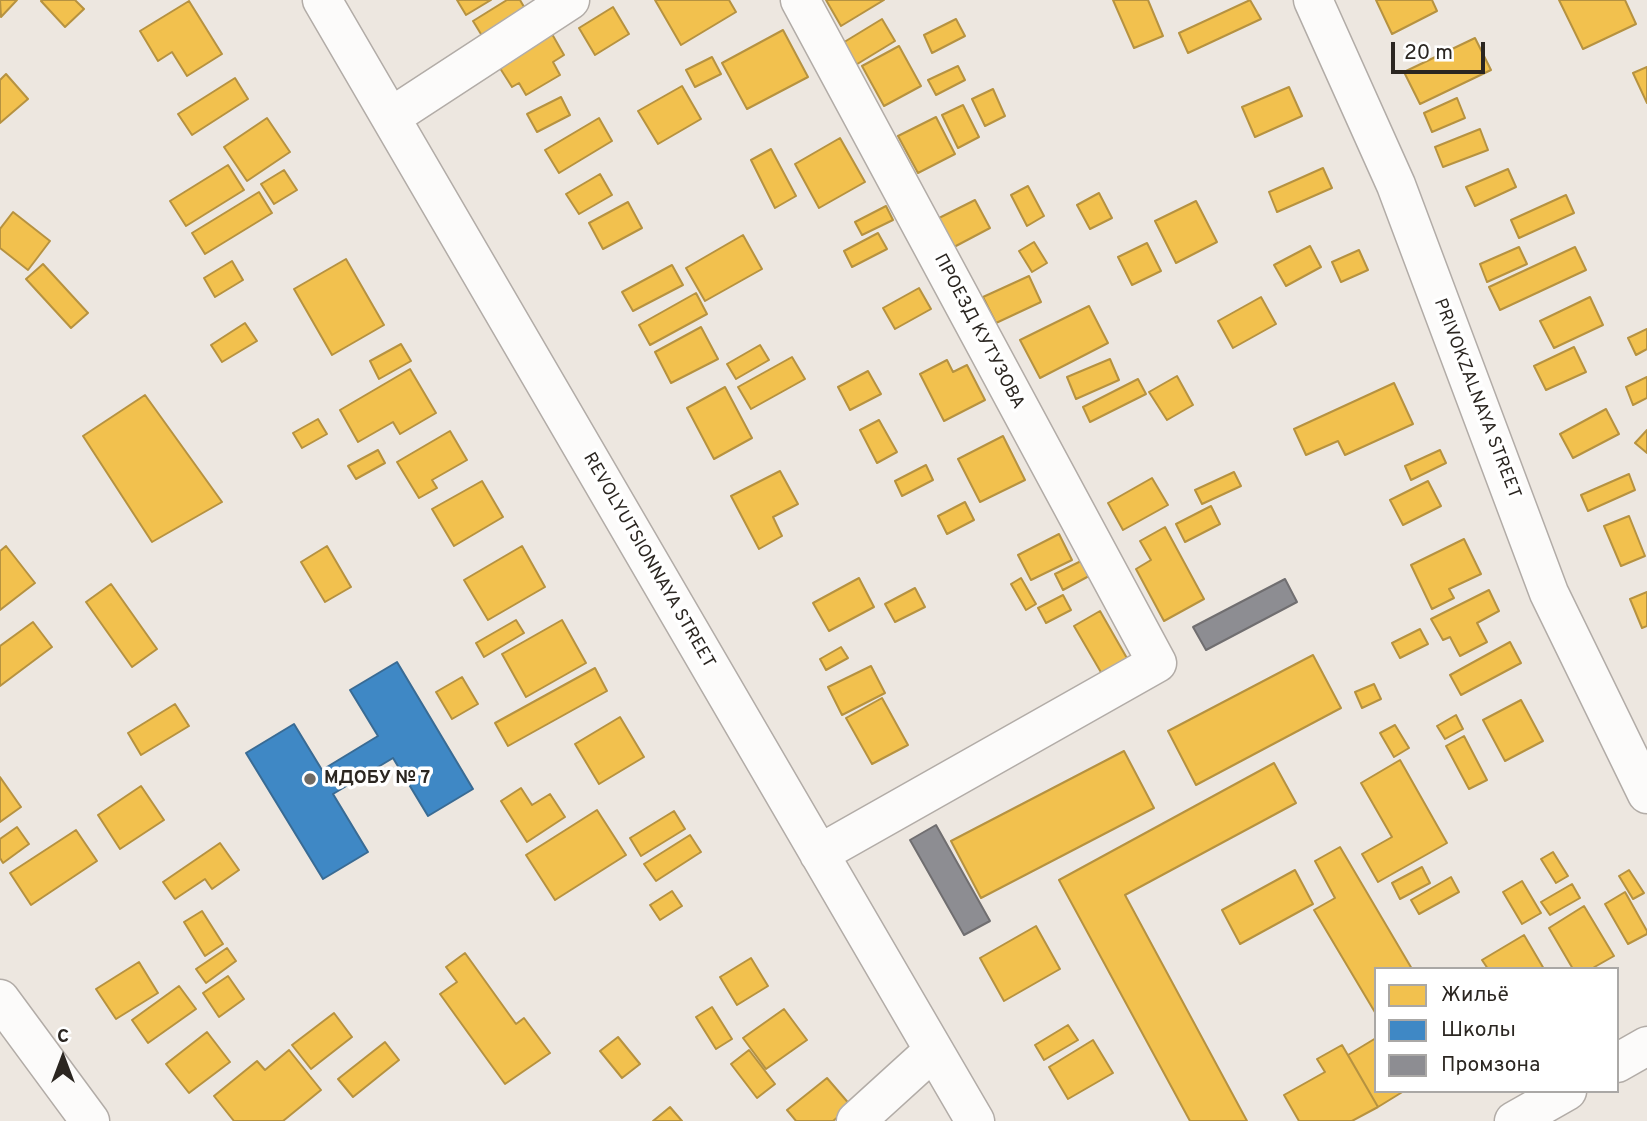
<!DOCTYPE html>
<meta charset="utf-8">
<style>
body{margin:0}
#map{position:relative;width:1647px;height:1121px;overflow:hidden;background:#ede7e0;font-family:Overpass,sans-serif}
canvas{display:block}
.legend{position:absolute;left:1374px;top:967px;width:245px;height:126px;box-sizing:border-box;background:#fff;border:2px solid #aaa8a6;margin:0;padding:9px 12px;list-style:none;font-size:21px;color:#2b2621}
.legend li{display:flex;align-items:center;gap:14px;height:35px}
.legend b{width:35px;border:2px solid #aaa8a6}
.north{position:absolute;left:28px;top:1023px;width:70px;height:70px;-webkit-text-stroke:5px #fff;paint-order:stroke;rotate:0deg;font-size:19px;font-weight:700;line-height:28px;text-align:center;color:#2b2621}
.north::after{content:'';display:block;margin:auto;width:24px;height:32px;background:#2b2621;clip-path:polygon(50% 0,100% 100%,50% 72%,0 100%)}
.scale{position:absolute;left:1391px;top:42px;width:94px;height:32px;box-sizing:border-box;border:4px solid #2b2621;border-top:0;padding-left:9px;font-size:21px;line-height:24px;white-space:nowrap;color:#2b2621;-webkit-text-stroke:5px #fff;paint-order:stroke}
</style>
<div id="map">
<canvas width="1647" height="1121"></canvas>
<ul class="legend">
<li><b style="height:19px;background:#f2c14e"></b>Жильё</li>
<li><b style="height:19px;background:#3f88c5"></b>Школы</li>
<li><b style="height:19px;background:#8d8d92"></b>Промзона</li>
</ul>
<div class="north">С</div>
<div class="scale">20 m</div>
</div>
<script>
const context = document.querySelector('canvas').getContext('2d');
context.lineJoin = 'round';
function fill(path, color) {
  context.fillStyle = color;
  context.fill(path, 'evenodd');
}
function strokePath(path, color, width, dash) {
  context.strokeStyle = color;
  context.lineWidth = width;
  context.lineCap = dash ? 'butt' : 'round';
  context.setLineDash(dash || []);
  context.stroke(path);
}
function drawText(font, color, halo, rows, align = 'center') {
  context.font = font + ' Overpass,sans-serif';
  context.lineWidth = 7;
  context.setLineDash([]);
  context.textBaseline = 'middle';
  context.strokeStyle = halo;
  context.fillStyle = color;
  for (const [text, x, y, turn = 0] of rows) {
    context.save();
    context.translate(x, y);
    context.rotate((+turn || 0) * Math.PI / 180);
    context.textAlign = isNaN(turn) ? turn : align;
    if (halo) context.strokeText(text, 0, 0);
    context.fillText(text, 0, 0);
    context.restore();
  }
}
const homes = new Path2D(`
 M0 0H17L1 17Z
 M43 0H75L84 9 65 27 41 1Z
 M457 0H491L466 15Z
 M507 0H520L527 12 484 39 473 21Z
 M655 0H729L736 12 681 45Z
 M826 0H884L841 26Z
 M1113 0H1148L1163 36 1134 48Z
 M1250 0 1261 19 1188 53 1179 33Z
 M1376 0H1432L1437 11 1392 34Z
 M1559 0H1625L1636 24 1583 49Z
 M189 1 222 54 187 76 172 52 158 61 140 31Z
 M613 7 629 34 595 55 579 28Z
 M882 19 895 41 854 66 841 44Z
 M956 19 965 36 932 53 924 35Z
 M783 30 808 77 747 109 722 63Z
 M552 34 564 55 553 62 560 75 526 95 519 83 512 87 498 65Z
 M1475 38 1491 70 1420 104 1404 72Z
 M899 46 921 86 884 106 862 66Z
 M712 57 721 74 695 87 686 70Z
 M958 66 965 80 936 95 928 80Z
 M1647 67V103L1633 73Z
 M6 74 28 99 0 123V80Z
 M235 78 248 99 192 135 178 114Z
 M682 86 701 119 658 144 638 111Z
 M1289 87 1302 116 1255 137 1242 107Z
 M993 89 1005 116 985 126 972 99Z
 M561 97 570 115 537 132 527 114Z
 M1457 98 1465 118 1432 132 1424 113Z
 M963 105 979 137 958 148 942 115Z
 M936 117 955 154 918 173 898 136Z
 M267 118 290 152 247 181 224 147Z
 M599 118 612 141 559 173 545 150Z
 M1480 129 1488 150 1443 167 1435 147Z
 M840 138 865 182 819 208 795 164Z
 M771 149 796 196 775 208 751 160Z
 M228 165 244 190 186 226 170 201Z
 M1323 168 1332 188 1277 212 1269 192Z
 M1508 169 1516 187 1475 206 1466 187Z
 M284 170 297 190 274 204 261 184Z
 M600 174 612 195 579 214 566 194Z
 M1028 186 1044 216 1027 226 1011 195Z
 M259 192 272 213 205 254 192 233Z
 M1099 193 1112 218 1090 229 1077 205Z
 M1566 195 1574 213 1519 238 1511 220Z
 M975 200 990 228 954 247 939 218Z
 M1196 201 1217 242 1176 263 1155 221Z
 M628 202 642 228 603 249 589 223Z
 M886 206 893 220 862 235 855 222Z
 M13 212 50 241 28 270 0 248V229Z
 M878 233 887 249 852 267 844 251Z
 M743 235 762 269 705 301 686 268Z
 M1034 242 1047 263 1032 272 1019 251Z
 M1147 243 1161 271 1132 285 1118 257Z
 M1310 246 1321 267 1286 286 1274 265Z
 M1519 247 1527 264 1487 282 1480 264Z
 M1575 247 1586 270 1500 310 1489 287Z
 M1359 250 1368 270 1341 282 1332 262Z
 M346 259 384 325 332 355 294 289Z
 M232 261 243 280 215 297 204 278Z
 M43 264 88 313 71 328 26 279Z
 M672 265 683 285 633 311 622 292Z
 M1029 276 1041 302 996 323 983 297Z
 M919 288 931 309 895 329 883 308Z
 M696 293 707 314 650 345 639 325Z
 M1261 297 1276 324 1233 348 1218 321Z
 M1590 297 1603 325 1554 348 1540 321Z
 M1089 306 1108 343 1040 378 1020 340Z
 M245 323 257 341 222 362 211 345Z
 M701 327 718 359 671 383 655 352Z
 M1647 329V349L1636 355 1628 338Z
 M401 344 411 361 379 379 370 361Z
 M760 345 769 360 736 379 727 364Z
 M1574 347 1586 372 1546 390 1534 366Z
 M792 357 805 379 751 409 738 387Z
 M1110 359 1119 380 1076 399 1067 377Z
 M947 360 953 372 967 365 985 400 944 421 920 374Z
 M410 369 436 413 400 434 393 422 358 442 340 410Z
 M868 371 881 394 850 410 838 387Z
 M1177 376 1193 405 1167 420 1149 392Z
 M1647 377V398L1633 405 1626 387Z
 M1138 379 1146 394 1090 422 1083 407Z
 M1394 383 1413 424 1345 455 1338 441 1306 455 1294 429Z
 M725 387 752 438 714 459 687 408Z
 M145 395 222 502 152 542 83 436Z
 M1606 409 1619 434 1573 458 1560 434Z
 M318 419 327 434 302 448 293 433Z
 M879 420 897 452 877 463 860 430Z
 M1647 430V453L1635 443Z
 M450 431 467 460 432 480 437 488 419 498 397 462Z
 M1003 436 1025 480 980 502 958 459Z
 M378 450 385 463 356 479 348 466Z
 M1440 450 1446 463 1411 480 1405 466Z
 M926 465 933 480 902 496 895 481Z
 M780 471 798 504 773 517 782 536 759 549 731 496Z
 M1234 472 1241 486 1202 504 1195 490Z
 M1629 474 1635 490 1588 511 1581 495Z
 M1152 478 1168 505 1123 530 1108 503Z
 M482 481 503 517 454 546 432 509Z
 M1428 481 1441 506 1403 525 1390 500Z
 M965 502 974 520 947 534 938 516Z
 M1211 506 1220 524 1185 542 1176 524Z
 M1629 516 1645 556 1621 566 1604 526Z
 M1165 527 1204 599 1164 621 1136 569 1151 560 1140 541Z
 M1059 534 1072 560 1031 580 1018 555Z
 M1464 539 1481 574 1449 589 1454 598 1432 609 1411 565Z
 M6 546 35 583 0 610V551Z
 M327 546 351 587 325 602 301 562Z
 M522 546 545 587 488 620 464 580Z
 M1081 561 1089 576 1063 590 1055 574Z
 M859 578 874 607 829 631 813 603Z
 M1021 578 1036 604 1026 610 1011 584Z
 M111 584 157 649 132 667 86 602Z
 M915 588 925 607 895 622 885 604Z
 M1489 590 1499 611 1477 623 1487 642 1460 656 1450 637 1443 640 1431 619Z
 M1647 592V626L1642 628 1630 599Z
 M1063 595 1071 610 1046 623 1038 608Z
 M1100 611 1128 660 1102 674 1074 626Z
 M516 620 524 633 484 657 476 643Z
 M562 620 586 663 526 697 502 654Z
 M33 622 52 647 0 686V646Z
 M1420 629 1428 644 1400 658 1392 643Z
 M1510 642 1521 663 1461 695 1450 675Z
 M841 647 848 658 826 670 820 659Z
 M1313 655 1341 708 1196 785 1168 731Z
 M871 666 885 693 842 715 828 687Z
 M595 668 607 691 508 746 495 723Z
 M462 677 478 704 452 719 436 692Z
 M1374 684 1381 699 1362 708 1355 692Z
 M882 698 908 745 872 764 846 718Z
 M1521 700 1543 741 1505 761 1483 720Z
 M175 704 189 726 141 755 128 733Z
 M1456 715 1463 729 1445 739 1437 726Z
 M620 717 644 757 599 784 575 744Z
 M1395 725 1409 748 1394 757 1380 733Z
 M1464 736 1487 780 1469 789 1446 746Z
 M1124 751 1154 808 981 898 951 841Z
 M1400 760 1447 843 1378 882 1362 854 1392 837 1361 783Z
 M1274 763 1296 803 1125 895 1247 1121H1190L1059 880Z
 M0 777 21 807 0 822Z
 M141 786 164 820 120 849 98 815Z
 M521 788 532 805 550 794 565 817 527 842 501 801Z
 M597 810 626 855 555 900 526 855Z
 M674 811 685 829 641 856 630 838Z
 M17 827 29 844 3 863 0 858V839Z
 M76 830 97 861 31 905 10 873Z
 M690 835 701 852 656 881 644 864Z
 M220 843 239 870 212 889 205 879 175 899 163 882Z
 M1340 847 1412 969H1376V1014L1314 910 1335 898 1315 861Z
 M1553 852 1568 876 1556 883 1541 859Z
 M1422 867 1430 883 1400 899 1392 883Z
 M1295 870 1313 904 1240 944 1222 910Z
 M1629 870 1644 893 1633 899 1619 876Z
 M1451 877 1459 892 1419 914 1411 900Z
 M1522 881 1541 913 1522 924 1503 892Z
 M1572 884 1580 898 1550 915 1541 902Z
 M672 891 682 906 660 920 650 905Z
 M1625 892 1647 931V934L1628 944 1605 904Z
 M1584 906 1614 956 1591 969H1573L1549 928Z
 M202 911 223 944 205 956 184 922Z
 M1036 926 1060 969 1004 1001 980 958Z
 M1524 935 1544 969H1488L1482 960Z
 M227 948 236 961 206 983 196 969Z
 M465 953 516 1024 524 1018 550 1053 505 1084 440 994 457 982 446 967Z
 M751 958 768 986 737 1005 720 977Z
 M139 962 158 993 116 1019 96 989Z
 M228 976 244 999 219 1017 203 993Z
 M179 986 196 1009 148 1043 132 1020Z
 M712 1007 732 1039 716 1049 696 1017Z
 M784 1009 807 1040 766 1069 743 1038Z
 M334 1013 352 1037 311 1069 292 1045Z
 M1068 1025 1078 1040 1044 1060 1035 1045Z
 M207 1032 230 1062 189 1093 166 1064Z
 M618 1037 640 1064 622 1078 600 1051Z
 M1376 1038V1091H1404L1378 1107 1348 1055Z
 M1093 1040 1113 1073 1068 1099 1049 1067Z
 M385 1042 399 1060 353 1097 338 1079Z
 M1342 1045 1378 1107 1352 1121H1299L1284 1095 1325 1072 1317 1059Z
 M289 1050 321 1090 283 1121H234L214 1096 257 1061 265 1070Z
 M749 1050 775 1084 757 1098 731 1064Z
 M827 1078 851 1106 833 1121H796L787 1110Z
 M670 1107 682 1121H653Z`);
fill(homes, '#f2c14e');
strokePath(homes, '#b69240', 2);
const schools = new Path2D(`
 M397 662 473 789 428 816 393 758 333 794 368 852 323 879 246 753 294 724 322 770 378 736 350 690Z`);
fill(schools, '#3f88c5');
strokePath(schools, '#396b94', 2);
const industry = new Path2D(`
 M1285 579 1297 602 1206 650 1193 627Z
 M936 825 990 921 964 935 910 840Z`);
fill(industry, '#8d8d92');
strokePath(industry, '#706e70', 2);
const minor = new Path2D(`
 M322 0 975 1121
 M800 0 1157 663 819 854
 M1313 0 1396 185 1549 593 1647 794
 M391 117 570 0
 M0 999 90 1121
 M1617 1063 1647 1046
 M856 1121 933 1051
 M1514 1121 1567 1091`);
strokePath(minor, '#b2aca7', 41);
strokePath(minor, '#fcfbfa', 38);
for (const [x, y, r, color] of [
 [310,779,7,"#6f6a64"]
]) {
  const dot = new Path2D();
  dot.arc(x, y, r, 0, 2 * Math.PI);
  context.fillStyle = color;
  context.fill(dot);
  strokePath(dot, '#fff', 2.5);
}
drawText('18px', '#2b2621', '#fff', [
 ["ПРОЕЗД КУТУЗОВА",978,332,62],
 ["PRIVOKZALNAYA STREET",1476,399,69],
 ["REVOLYUTSIONNAYA STREET",648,561,60]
]);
drawText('bold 18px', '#2b2621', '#fff', [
 ["МДОБУ № 7",324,779]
], 'left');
</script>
